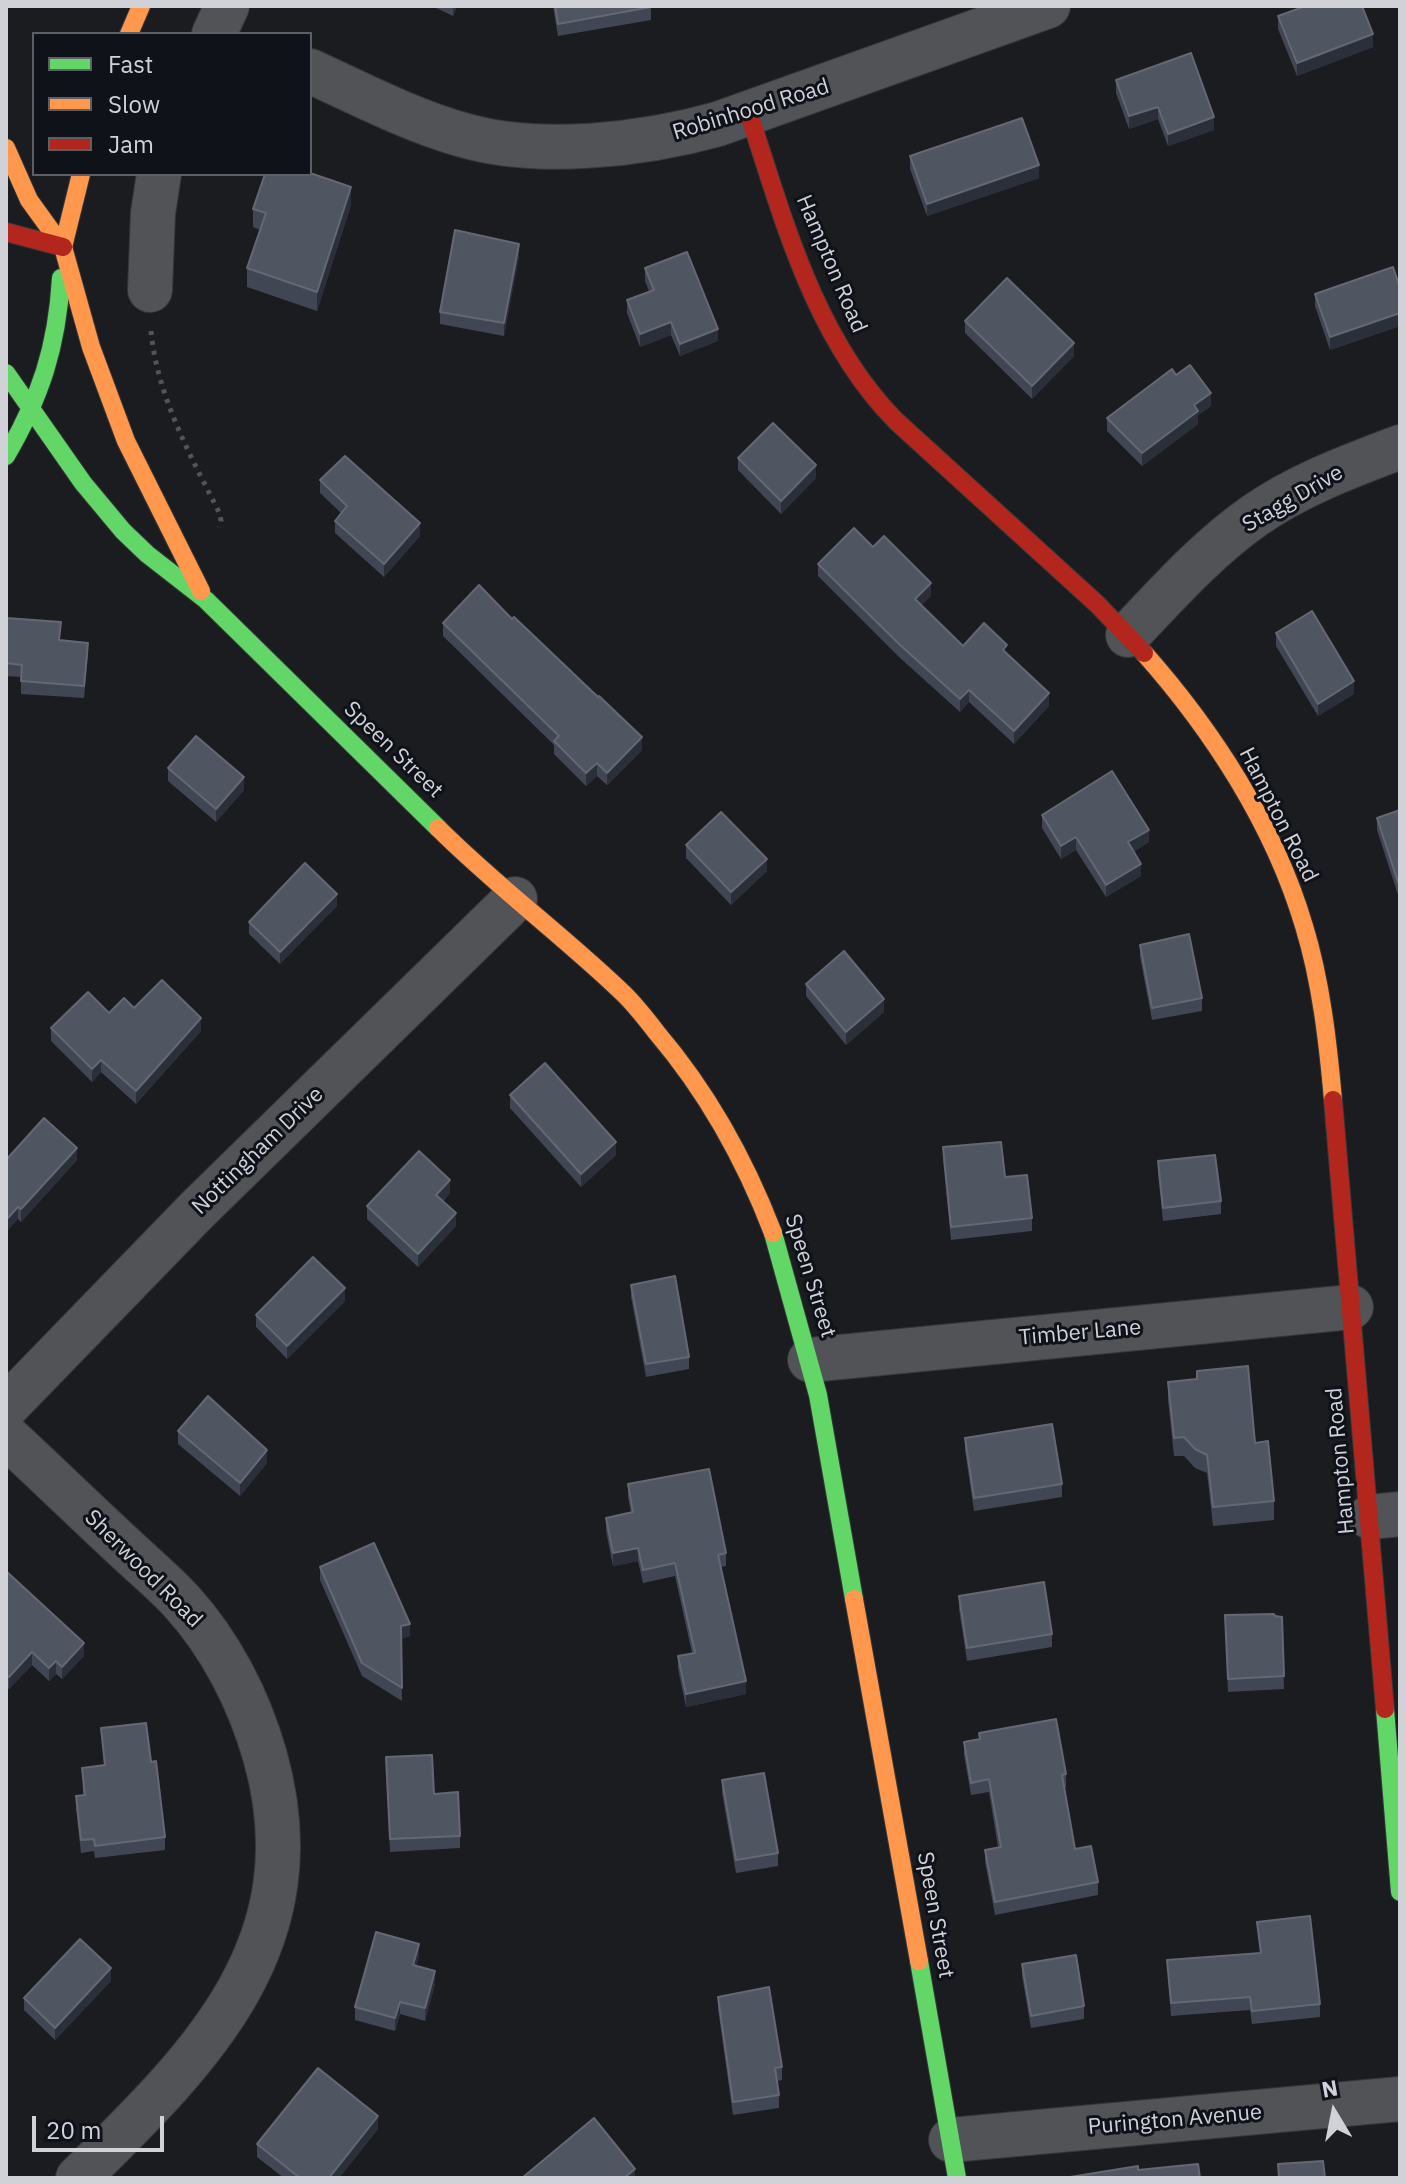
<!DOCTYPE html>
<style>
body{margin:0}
#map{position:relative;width:1406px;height:2184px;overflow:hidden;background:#1a1c20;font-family:"IBM Plex Sans",sans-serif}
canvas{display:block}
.frame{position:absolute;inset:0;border:8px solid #d0d2d7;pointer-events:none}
.legend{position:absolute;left:32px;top:32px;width:280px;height:144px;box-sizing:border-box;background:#0f1219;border:2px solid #5c5f65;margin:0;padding:10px 14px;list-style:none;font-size:24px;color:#d0d2d7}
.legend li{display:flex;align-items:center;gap:16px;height:40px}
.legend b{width:40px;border:2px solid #5c5f65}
.north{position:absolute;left:1294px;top:2072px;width:80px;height:80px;-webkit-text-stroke:6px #0f1219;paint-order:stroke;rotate:350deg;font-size:22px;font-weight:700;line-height:32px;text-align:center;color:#d0d2d7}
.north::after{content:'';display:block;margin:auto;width:28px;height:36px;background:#d0d2d7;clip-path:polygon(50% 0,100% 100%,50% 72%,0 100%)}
.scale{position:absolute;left:32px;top:2116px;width:132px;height:36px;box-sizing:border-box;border:4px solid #d0d2d7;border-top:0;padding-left:10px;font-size:24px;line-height:28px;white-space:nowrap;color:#d0d2d7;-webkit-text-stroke:6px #0f1219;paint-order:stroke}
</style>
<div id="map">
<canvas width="1406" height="2184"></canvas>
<div class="frame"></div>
<ul class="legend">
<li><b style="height:10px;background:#63d668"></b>Fast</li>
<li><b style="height:10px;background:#ff974d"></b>Slow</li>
<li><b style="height:10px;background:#b3261e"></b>Jam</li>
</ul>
<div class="north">N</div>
<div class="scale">20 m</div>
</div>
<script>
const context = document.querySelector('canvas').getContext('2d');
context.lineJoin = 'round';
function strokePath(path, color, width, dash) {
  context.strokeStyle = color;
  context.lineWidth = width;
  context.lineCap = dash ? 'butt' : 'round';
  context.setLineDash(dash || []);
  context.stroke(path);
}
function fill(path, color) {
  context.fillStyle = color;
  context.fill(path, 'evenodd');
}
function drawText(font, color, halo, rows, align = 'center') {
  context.font = font + ' "IBM Plex Sans",sans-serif';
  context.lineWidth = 6;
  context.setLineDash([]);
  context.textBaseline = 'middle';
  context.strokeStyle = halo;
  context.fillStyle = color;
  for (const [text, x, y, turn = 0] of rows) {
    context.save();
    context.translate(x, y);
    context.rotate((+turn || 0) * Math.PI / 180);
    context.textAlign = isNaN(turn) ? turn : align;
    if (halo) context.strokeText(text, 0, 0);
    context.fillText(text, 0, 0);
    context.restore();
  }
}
const street = new Path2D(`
 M214 34 227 6
 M310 71C360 94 410 120 463 135 539 157 643 145 718 124L1048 6
 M150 290 153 213 159 174
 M1128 635C1168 593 1207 549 1254 516 1298 485 1350 466 1400 447
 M810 1360 1351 1307
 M6 1407 197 1210 515 899
 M6 1436C46 1473 85 1511 125 1548 144 1566 165 1583 182 1602 221 1645 249 1700 265 1756 318 1944 201 2057 78 2178
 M1370 1517 1400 1514
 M951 2140 1400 2099`);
const fast = new Path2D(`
 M6 373 83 483 123 531 147 554 206 600 438 828
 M6 456C41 396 57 347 61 278
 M773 1233 818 1395 854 1599
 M1385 1709 1400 1892
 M919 1961 957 2178`);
const slow = new Path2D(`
 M129 34 141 6
 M6 148 29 200 63 247
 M81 174 63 247 91 347 126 441 201 591
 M1144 653C1213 731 1274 825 1304 926 1321 981 1328 1043 1333 1100
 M438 828C497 887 565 937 625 995 637 1007 647 1020 657 1033 708 1093 745 1160 773 1233
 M854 1599 919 1961`);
const jam = new Path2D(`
 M749 114C784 221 815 339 896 421L1097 604 1144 653
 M6 232 63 247
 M1333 1100 1385 1709`);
strokePath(street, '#36373a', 46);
strokePath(fast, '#36373a', 20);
strokePath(slow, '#36373a', 20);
strokePath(jam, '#36373a', 20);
strokePath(new Path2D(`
 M151 331C157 396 191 457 220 514L221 521 219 527`), '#535456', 5, [4, 6]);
strokePath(street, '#515356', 44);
strokePath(fast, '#63d668', 18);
strokePath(slow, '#ff974d', 18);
strokePath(jam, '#b3261e', 18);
fill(new Path2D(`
 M432 6H457L453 16Z
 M553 6H651V20L558 36Z
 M1278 16 1373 47 1297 76 1278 29Z
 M1116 80 1214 130 1168 146 1158 119 1129 129 1116 93Z
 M910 156 1039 178 927 216 910 169Z
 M351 205 317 311 247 287V268L260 230 253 227V209Z
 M519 256 504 336 440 324V312Z
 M645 268 718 341 680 356 671 335 640 347 627 313V300L649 291 645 281Z
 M1400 288V326L1330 350 1315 306V294Z
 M965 321 1074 356 1032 399 965 333Z
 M1211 406 1198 415V424L1142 466 1107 431V418Z
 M738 458 816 478 781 514 738 470Z
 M320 480 420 536 384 577 335 533V521L341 513 320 493Z
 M873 547 931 596 921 605 963 646 1007 654 1049 706 1014 744 969 702 960 712 899 657 818 576V564Z
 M6 618 60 641 88 655 84 698 21 694V677L6 676Z
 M443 623 642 750 607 785 597 776 586 786 554 754V745L443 636Z
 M1276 633 1354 694 1318 716 1276 646Z
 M168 768 244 790 216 822 168 781Z
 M1400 810V901L1377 830V818Z
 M1042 815 1149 842 1133 852 1141 876 1106 897 1076 850 1061 859 1042 828Z
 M686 845 767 871 731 905 686 858Z
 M337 906 280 964 249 934V922Z
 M1140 945 1202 998V1011L1152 1020 1140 957Z
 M806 984 884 1012 846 1045 806 996Z
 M134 1008 201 1031 136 1104 101 1072 92 1082 51 1041V1028L109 1013Z
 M510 1095 616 1155 581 1187 510 1108Z
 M943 1147 1032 1218V1231L951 1240 943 1160Z
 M6 1160H77L21 1222 18 1219Z
 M1158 1161 1221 1201V1214L1163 1221 1158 1174Z
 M450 1193 443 1201 456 1226 418 1267 367 1219V1206Z
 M631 1285 689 1357V1369L646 1377 631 1297Z
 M345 1301 287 1359 256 1327V1315Z
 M1197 1371 1255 1443 1274 1501V1520L1213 1526 1207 1473 1195 1468 1184 1456H1174L1168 1400V1382L1197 1379Z
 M178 1431 267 1463 240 1496 178 1444Z
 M965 1438 1062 1484V1497L974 1511 965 1450Z
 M628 1484 726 1553V1566L721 1567 746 1694 686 1707 678 1669V1656L692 1653 675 1576 643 1583 638 1561 613 1566 606 1531V1518L631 1513 628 1497Z
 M320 1567 410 1636 401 1639 402 1701 362 1676 320 1580Z
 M6 1571 84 1656 62 1679 56 1674 49 1681 32 1665 9 1689 6 1687Z
 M959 1596 1052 1634V1647L967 1661 959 1609Z
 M1275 1616 1282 1617 1284 1689 1228 1692 1225 1627Z
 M101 1728 151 1762 165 1837V1850L95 1858 94 1851 81 1853 76 1809V1796L83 1795 82 1768 104 1766Z
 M979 1733 1066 1774V1787H1064L1075 1849 1098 1882V1895L995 1915 985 1862V1850L998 1847 989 1792 971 1795 964 1755V1742L979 1740Z
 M386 1757 434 1794 460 1836V1848L390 1852Z
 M722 1780 778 1853V1866L736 1873 722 1793Z
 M1257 1922 1320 2004V2017L1252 2024 1250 2010 1171 2016 1167 1960 1260 1953Z
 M419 1956 416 1966 435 1984 425 2021 400 2014 395 2031 355 2020V2007Z
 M1022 1964 1084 2006V2019L1031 2028 1022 1976Z
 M111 1981 55 2040 24 2010V1998Z
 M718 1997 782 2067V2080L777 2081 779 2095V2108L733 2115 718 2009Z
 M378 2129 339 2178H284L257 2157V2144Z`), '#414654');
fill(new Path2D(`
 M453 6H457L453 16Z
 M1373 34V47L1297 76V63Z
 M1158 107V119L1129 129V116Z
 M1214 117V130L1168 146V134Z
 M1039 165V178L927 216V204Z
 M351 187V205L317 311V292Z
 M519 244V256L504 336V323Z
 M1400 313V326L1330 350V337Z
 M671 322V335L640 347V334Z
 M718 329V341L680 356V344Z
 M1074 343V356L1032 399V386Z
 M1211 393V406L1198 415V424L1142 466V453L1194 405Z
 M816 465V478L781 514V501Z
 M420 523V536L384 577V564Z
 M931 583V596L915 612V599Z
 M1354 681V694L1318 716V704Z
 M969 690V702L960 712V699Z
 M1049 693V706L1014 744V731Z
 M642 737V750L607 785V773Z
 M597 763V776L586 786V773Z
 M244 777V790L216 822V809Z
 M1149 830V842L1128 855V842Z
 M1076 837V850L1061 859V846Z
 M767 859V871L731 905V892Z
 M1141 864V876L1106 897V885Z
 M337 894V906L280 964V952Z
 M884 999V1012L846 1045V1032Z
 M201 1018V1031L136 1104V1091Z
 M101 1060V1072L92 1082V1069Z
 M616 1142V1155L581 1187V1174Z
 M77 1148V1160L21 1222V1209Z
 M450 1180V1193L436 1207V1195Z
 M18 1207V1219L6 1233V1220Z
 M456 1213V1226L418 1267V1254Z
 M345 1288V1301L287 1359V1346Z
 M267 1450V1463L240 1496V1483Z
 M638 1548V1561L613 1566V1553Z
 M410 1624V1636L401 1639V1626Z
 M84 1643V1656L62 1679V1667Z
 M32 1652V1665L9 1689V1677Z
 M56 1661V1674L49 1681V1668Z
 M746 1681V1694L686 1707V1694Z
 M419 1944V1956L413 1978V1965Z
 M111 1968V1981L55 2040V2028Z
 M435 1971V1984L425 2021V2008Z
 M400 2002V2014L395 2031V2018Z
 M378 2116V2129L339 2178H329Z
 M635 2169V2178H624Z`), '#2b2f39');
const building = new Path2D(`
 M555 6H651V7L558 24Z
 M1306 6H1362L1373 34 1297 63 1278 16Z
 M1191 53 1214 117 1168 134 1158 107 1129 116 1116 80Z
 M1022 118 1039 165 927 204 910 156Z
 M310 173 351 187 317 292 247 268 266 213 253 209 265 174H310Z
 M455 230 519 244 504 323 440 312Z
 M687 252 718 329 680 344 671 322 640 334 627 300 654 290 645 268Z
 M1393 267 1400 288V313L1330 337 1315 294Z
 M1007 278 1074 343 1032 386 965 321Z
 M1190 365 1211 393 1194 405 1198 411 1142 453 1107 418 1172 369 1176 375Z
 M773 423 816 465 781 501 738 458Z
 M345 456 420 523 384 564 335 521 347 506 320 480Z
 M854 528 873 547 884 536 931 583 915 599 963 646 984 623 1007 645 1003 650 1049 693 1014 731 969 690 960 699 899 644 818 564Z
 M479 585 512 619 514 617 598 697 599 696 642 737 607 773 597 763 586 773 554 741 559 736 443 623Z
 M1312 611 1354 681 1318 704 1276 633Z
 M6 618 61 622 59 640 88 643 84 686 21 681 22 665 6 663Z
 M196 736 244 777 216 809 168 768Z
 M1112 771 1149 830 1128 842 1141 864 1106 885 1076 837 1061 846 1042 815Z
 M1400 810V888L1377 818Z
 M721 812 767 859 731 892 686 845Z
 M305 863 337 894 280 952 249 922Z
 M1189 934 1202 998 1152 1008 1140 945Z
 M844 951 884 999 846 1032 806 984Z
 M162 980 201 1018 136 1091 101 1060 92 1069 51 1028 88 992 109 1013 124 998 134 1008Z
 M545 1063 616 1142 581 1174 510 1095Z
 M44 1118 77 1148 21 1209 18 1207 6 1220V1160Z
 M1001 1142 1005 1177 1027 1175 1032 1218 951 1227 943 1147Z
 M419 1151 450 1180 436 1195 456 1213 418 1254 367 1206Z
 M1215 1155 1221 1201 1163 1208 1158 1161Z
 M313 1257 345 1288 287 1346 256 1315Z
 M675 1276 689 1357 646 1364 631 1285Z
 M1248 1366 1255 1443 1268 1441 1274 1501 1213 1507 1207 1455 1195 1449 1184 1437 1174 1438 1168 1382 1197 1379V1371Z
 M208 1396 267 1450 240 1483 178 1431Z
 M1052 1424 1062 1484 974 1498 965 1438Z
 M709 1469 726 1553 718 1555 746 1681 686 1694 678 1656 695 1653 675 1563 643 1570 638 1548 613 1553 606 1518 633 1512 628 1484Z
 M374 1543 410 1624 401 1626 402 1688 362 1663 320 1567Z
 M6 1571 84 1643 62 1667 56 1661 49 1668 32 1652 9 1677 6 1674Z
 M1044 1582 1052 1634 967 1648 959 1596Z
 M1274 1614 1275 1616 1282 1617 1284 1676 1228 1679 1225 1615Z
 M1056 1719 1066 1774 1062 1775 1075 1849 1091 1846 1098 1882 995 1902 985 1850 1001 1847 989 1779 971 1783 964 1742 980 1739 979 1733Z
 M146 1723 151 1762 156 1761 165 1837 95 1846 94 1839 81 1840 76 1796 85 1795 82 1768 105 1765 101 1728Z
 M432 1755 434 1794 458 1792 460 1836 390 1839 386 1757Z
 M764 1773 778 1853 736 1860 722 1780Z
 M1310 1916 1320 2004 1252 2011 1250 1997 1171 2003 1167 1960 1261 1953 1257 1922Z
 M376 1932 419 1944 413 1965 435 1971 425 2008 400 2002 395 2018 355 2007Z
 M80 1939 111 1968 55 2028 24 1998Z
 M1076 1955 1084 2006 1031 2016 1022 1964Z
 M769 1987 782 2067 775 2068 779 2095 733 2102 718 1997Z
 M318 2068 378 2116 329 2178H300L257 2144Z
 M594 2118 635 2169 624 2178H522Z
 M1323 2161 1325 2178H1279L1278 2164Z
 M1198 2164 1200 2178H1064L1138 2166V2170Z`);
fill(building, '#505562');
strokePath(building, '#646874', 2);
drawText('22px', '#d0d2d7', '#0f1219', [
 ["Robinhood Road",751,110,-17],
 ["Hampton Road",831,264,67],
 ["Stagg Drive",1293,499,-30],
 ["Speen Street",393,750,44],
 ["Hampton Road",1278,815,63],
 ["Nottingham Drive",258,1151,-44],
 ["Speen Street",810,1276,73],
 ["Timber Lane",1080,1333,-5],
 ["Hampton Road",1341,1461,-95],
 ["Sherwood Road",143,1569,45],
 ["Speen Street",935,1915,80],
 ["Purington Avenue",1175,2120,-5]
]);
</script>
